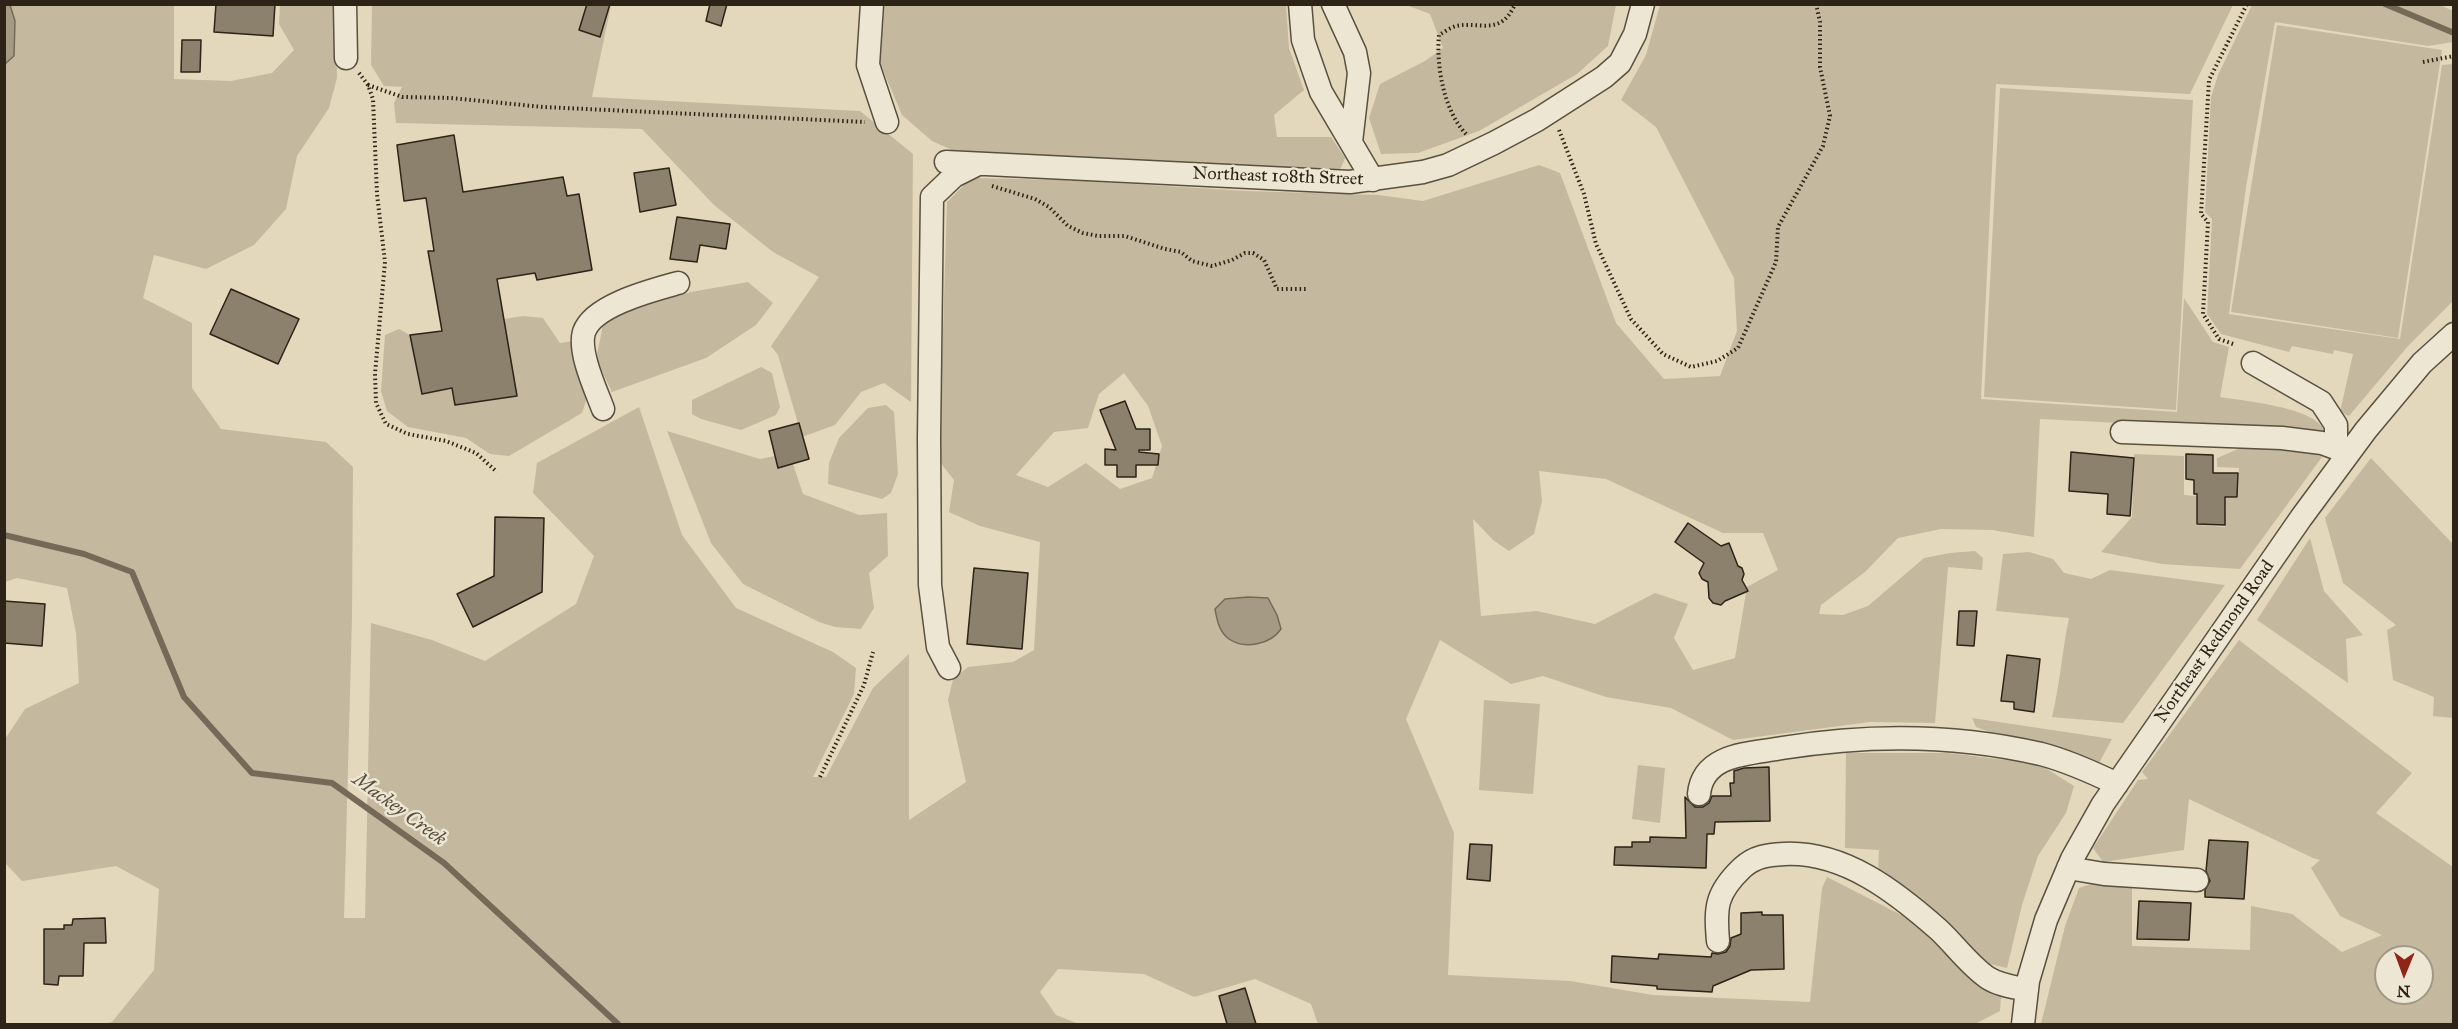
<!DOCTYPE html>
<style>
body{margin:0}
#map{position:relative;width:2458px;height:1029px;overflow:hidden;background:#e3d8bb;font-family:"IM FELL Great Primer",serif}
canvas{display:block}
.frame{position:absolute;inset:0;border:6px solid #2d2316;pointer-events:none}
.north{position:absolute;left:2374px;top:945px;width:60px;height:60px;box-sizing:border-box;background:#ede6d3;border:2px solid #a09887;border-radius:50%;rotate:181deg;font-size:16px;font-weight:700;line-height:24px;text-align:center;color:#2d2316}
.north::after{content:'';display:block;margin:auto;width:21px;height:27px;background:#8f2418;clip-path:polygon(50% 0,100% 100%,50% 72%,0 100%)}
</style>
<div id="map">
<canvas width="2458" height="1029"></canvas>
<div class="frame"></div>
<div class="north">N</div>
</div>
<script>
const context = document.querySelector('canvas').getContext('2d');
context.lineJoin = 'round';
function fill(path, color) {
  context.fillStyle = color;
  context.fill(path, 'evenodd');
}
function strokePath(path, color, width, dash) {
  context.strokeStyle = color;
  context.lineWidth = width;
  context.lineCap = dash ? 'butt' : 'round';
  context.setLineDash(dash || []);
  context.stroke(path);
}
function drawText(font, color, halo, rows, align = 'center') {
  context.font = font + ' "IM FELL Great Primer",serif';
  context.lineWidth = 5;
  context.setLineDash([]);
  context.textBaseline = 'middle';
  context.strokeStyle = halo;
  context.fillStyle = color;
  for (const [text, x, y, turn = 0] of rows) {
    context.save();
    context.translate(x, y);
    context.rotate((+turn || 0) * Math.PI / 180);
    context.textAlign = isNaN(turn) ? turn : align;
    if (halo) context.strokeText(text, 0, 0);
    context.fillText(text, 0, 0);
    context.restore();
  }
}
fill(new Path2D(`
 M2438 4 2453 11V42L2428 46 2275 22 2246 187 2229 314 2400 339 2442 65 2453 64V301L2408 346 2349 416 2340 412 2353 354 2334 350 2333 354 2292 346 2289 352 2221 334 2207 314 2212 219 2205 212 2211 97 2218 75 2252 5Z
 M10 5H174V79L231 81 272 73 294 50 279 24 280 5H336L337 78 329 108 297 156 286 209 254 245 206 269 154 255 143 298 192 323V388L221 429 326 442 353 467 352 617 344 918H365L371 623 432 640 485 661 576 604 594 556 533 493 537 463 639 407 682 535 736 608 833 652 856 668 854 694 813 777H826L873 688 909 654V820L966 782 948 700 953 679 968 667 1013 662 1034 650 1040 542 980 526 949 512 954 480 939 461 947 202 971 178 1068 180 1247 191 1379 195 1423 201 1539 165 1560 173 1616 323 1664 379 1720 376 1737 331 1734 278 1656 127 1621 100 1646 55 1660 5H2233L2190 94 1996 84 1981 399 2177 412 2184 298 2213 342 2229 347 2220 397C2244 401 2314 407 2324 430L2321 433 2040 419 2034 537 1992 530 1941 529 1898 538 1865 572 1821 605 1819 614 1843 615 1868 606 1924 558 1950 553 1975 551 1983 558 1982 570 1948 567 1935 723 1870 722 1733 740 1671 708 1606 697 1543 676 1511 684 1440 640 1406 719 1454 833 1448 975 1570 981 1653 995 1810 1002 1822 888 1827 877 1913 921 1967 971 2001 997 2000 1011 1975 1024H1318L1311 1004 1255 979 1194 997 1144 974 1058 969 1040 992 1056 1015 1079 1024H104L112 1022 154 970 159 889 116 866 22 881 5 863V739L25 709 79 683 76 633 67 588 17 578 5 582 4 64 14 56 15 22ZM1124 373 1148 406 1162 446 1152 478 1120 489 1086 463 1048 487 1016 475 1054 432 1088 428 1099 394ZM1539 471 1606 479 1723 533H1763L1778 570 1747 587 1735 658 1693 670 1674 638 1688 604 1655 593 1595 624 1537 611 1481 616 1473 519 1493 540 1509 551 1534 534 1542 501Z
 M372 5H611L592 97 860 111 913 154 911 402 884 383 861 392 835 425 802 437 778 355 771 346 819 277 773 252 714 205 642 129 396 123 394 103 402 87H406L384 86 371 65Z
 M881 5H1286L1289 48 1304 90 1274 115 1277 137H1331L1345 158 1340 170 1302 171 963 155 932 141 902 115 877 56Z
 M1406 5H1616L1608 46 1577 74 1479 131 1418 153 1381 154 1369 118 1380 84 1425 61 1443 48 1430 14Z
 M2277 25 2442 50 2398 338 2231 312Z
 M2000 88 2193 100 2176 410 1984 397Z
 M748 282 773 303 756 325 706 358 612 392 596 359 603 325 632 308 691 292Z
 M523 316 543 318 560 343 573 341 588 395 582 413 509 456 490 454 466 438 408 427 387 411 381 391 385 335 399 329 410 335 422 394 452 389 455 405 517 396 504 319Z
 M761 367 772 373 780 407 776 415 741 430 701 419 692 414V400Z
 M886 405 894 412 898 474 891 493 882 499 828 484 829 463 839 438 868 408Z
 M667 431 760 459 775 456 778 467 793 464 803 494 859 515 887 513 888 556 869 573 874 608 861 629 835 627 819 622 743 584 711 543Z
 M2250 444 2308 448 2322 457 2240 569 2162 564 2101 552 2132 517 2134 454 2184 456V495L2196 496V525L2225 527 2226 498H2238L2239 468 2217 467V458Z
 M2371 458 2453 544V718L2433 716 2434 697 2393 680 2387 630 2396 625 2343 583 2325 518Z
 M2310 538 2324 591 2363 635 2346 639 2348 683 2257 620Z
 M2029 552 2053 559 2064 573 2091 579 2110 570 2225 585 2123 723 2052 717C2060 684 2062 651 2069 618L1996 611 2003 554Z
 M2239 640 2412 773 2376 813 2453 867V1024H2041L2065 926 2079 888 2100 881 2132 884V946L2250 950 2251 906 2292 914 2342 952 2382 935 2340 916 2311 868 2320 860 2313 858 2189 799 2184 850 2103 862 2093 848 2138 780 2148 779 2142 772ZM2386 957H2422V993H2386Z
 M1484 700 1540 704 1533 794 1479 790Z
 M1972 718 2112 739 2098 765 2021 743 1976 727Z
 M1846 753H1948L2039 764 2074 786 2066 813 2038 856 2022 905 2007 968 1981 962 1878 872 1879 850 1845 848Z
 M1638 765 1665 768 1660 823 1632 819Z`), '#c4b99f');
const water = new Path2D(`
 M5 4 10 5 15 21 14 56 5 64Z
 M1248 597 1268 598 1277 615 1281 629C1271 644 1245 650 1229 639 1219 632 1217 620 1215 609L1225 599Z`);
fill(water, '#a59a83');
strokePath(water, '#756a57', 1.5);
strokePath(new Path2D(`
 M2385 4 2454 33
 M4 535 84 554 132 572 184 697 252 773 332 783 444 863 618 1024`), '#756a57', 6);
const building = new Path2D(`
 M216 4H275L273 36 214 32Z
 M587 4H610L600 37 579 30Z
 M710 4H727L721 26 706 21Z
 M182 40H201L200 72H181Z
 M454 135 463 192 563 177 567 196 579 194 592 270 537 280 535 273 497 279 517 396 455 405 452 388 422 394 410 335 442 331 428 251H434L426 198 404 201 397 145Z
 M669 168 676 205 640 212 634 173Z
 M677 217 730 224 726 249 700 245 697 262 670 259Z
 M231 289 299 319 278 364 210 334Z
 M1125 401 1136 429H1150V450H1139V452L1159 454 1158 465H1136V477H1117V465H1105V449L1116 450 1100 410Z
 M799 423 809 459 778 468 769 431Z
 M2071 452 2134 458 2130 516 2107 514 2108 494 2069 491Z
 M2186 454 2213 455V473H2238L2237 497H2225V525L2197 524V494H2194V480L2186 479Z
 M495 517 544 518 542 592 473 627 457 594 494 576Z
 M1688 523 1721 546 1729 543 1738 566 1742 568 1744 574 1742 580 1748 591 1725 601 1721 605 1713 603 1709 598 1708 582 1702 579 1699 573 1704 563 1675 542Z
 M974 568 1028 573 1022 649 967 644Z
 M4 601 45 604 42 646 4 643Z
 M1959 611H1977L1974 646 1957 645Z
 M2007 655 2040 659 2034 712 2014 709V702L2001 701Z
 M1769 767 1770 821 1715 822 1714 834H1707L1706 868 1614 865 1615 847H1632V842H1650V837L1686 838 1685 797 1695 807H1703L1709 803 1712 796H1731L1730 783H1734V771L1744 768Z
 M2209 840 2248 842 2244 899 2205 897V890L2210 881 2206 871Z
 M1470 844 1492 845 1490 881 1467 879Z
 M2139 901 2191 903 2189 940 2137 939Z
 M1762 912V915H1783L1784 969 1751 970 1713 986 1712 992 1657 989V986L1611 982 1612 956 1658 959 1659 954 1711 957 1712 953 1718 954 1726 952 1730 946 1731 938 1741 934V913Z
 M105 918 106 943H84L83 976H59L58 985 44 984V929H64V925H72L73 919Z
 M1245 988 1256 1024H1227L1219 996Z`);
fill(building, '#8c816c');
strokePath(building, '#2d2316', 1.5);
const minor = new Path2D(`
 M345 4 346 58
 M872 4 868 65 887 122
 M1300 4 1303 40 1321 92 1373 180
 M1333 4 1355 52 1359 73 1351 142
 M946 162 1350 182 1423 172 1448 165 1494 143 1537 120 1604 77 1620 63 1635 34 1643 4
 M2253 363 2321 402 2336 425V448
 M603 409C596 390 578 352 584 332 593 305 653 290 678 283
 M2122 432 2282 438 2322 443 2349 453
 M949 668 938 647 930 585 929 438 932 197 954 176 978 164
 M1699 794C1703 753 1750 754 1782 748 1868 734 1955 734 2041 754 2068 761 2092 772 2117 784
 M2068 868 2104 874 2197 880
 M1718 941C1715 907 1716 893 1742 868 1755 856 1768 855 1784 854 1844 851 1896 892 1939 930 1955 945 1970 966 1988 978 1999 985 2014 987 2027 990
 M2023 1024 2028 981 2046 920 2072 859 2103 804 2301 518 2366 430 2422 363 2454 334`);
strokePath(minor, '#5a503f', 25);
strokePath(new Path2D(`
 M2423 62 2454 56
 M359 73 368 85 373 99 377 194 385 262 375 374 376 403 386 424 408 434 446 441 476 453 497 472
 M368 85 402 97 451 98 543 107 865 122
 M1559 130 1584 194 1596 244 1631 319 1663 354 1691 367 1717 361 1738 348 1776 262 1778 227 1823 146 1830 116 1820 67V22L1816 4
 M1466 134C1444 111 1436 66 1439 35 1444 32 1450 28 1456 26 1479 21 1501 37 1515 4
 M992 186 1035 199 1049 207 1068 226 1083 233 1098 236H1125L1165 249 1181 252 1192 261 1212 266 1232 260 1245 253H1253L1264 260 1277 289H1308
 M2233 344 2219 339 2203 314 2208 222 2201 214 2209 80 2247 4
 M820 777 864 685 873 652`), '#2d2316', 4, [1.5, 3]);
strokePath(minor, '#ede6d3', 22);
drawText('18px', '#2d2316', '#ede6d3', [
 ["Northeast 108th Street",1278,177,2],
 ["Northeast Redmond Road",2215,642,-55]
]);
drawText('italic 20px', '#574d3c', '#ede6d3', [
 ["Mackey Creek",399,810,36]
]);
</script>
